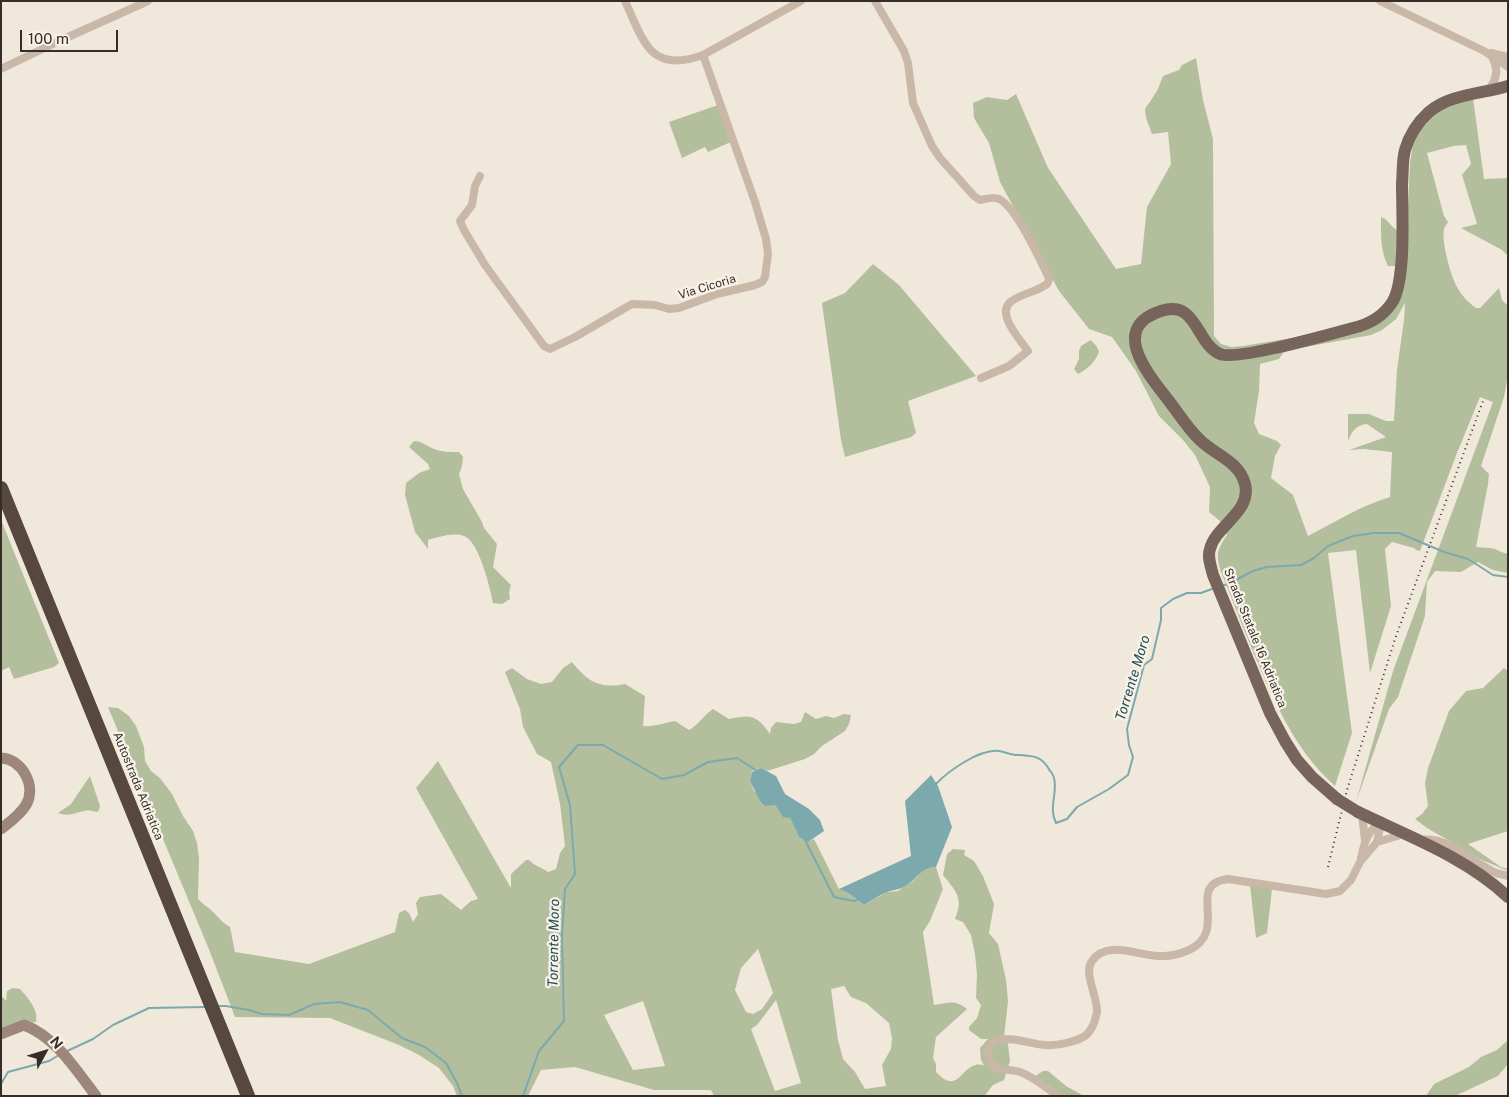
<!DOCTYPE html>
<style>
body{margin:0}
#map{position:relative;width:1509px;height:1097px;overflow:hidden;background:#f1e8dc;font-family:"Public Sans",sans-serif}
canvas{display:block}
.frame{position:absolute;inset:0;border:2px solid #362d28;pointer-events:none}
.north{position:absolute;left:20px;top:1027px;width:50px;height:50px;-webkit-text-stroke:4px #f9f2e8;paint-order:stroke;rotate:51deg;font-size:14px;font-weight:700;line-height:20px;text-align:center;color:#362d28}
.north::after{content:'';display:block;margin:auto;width:18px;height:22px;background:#362d28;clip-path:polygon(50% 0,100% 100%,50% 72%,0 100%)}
.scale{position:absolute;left:20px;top:30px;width:98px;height:22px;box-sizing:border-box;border:2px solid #362d28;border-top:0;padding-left:6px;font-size:15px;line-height:18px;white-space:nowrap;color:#362d28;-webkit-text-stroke:4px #f9f2e8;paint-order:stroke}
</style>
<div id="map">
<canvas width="1509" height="1097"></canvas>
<div class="frame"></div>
<div class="north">N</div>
<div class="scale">100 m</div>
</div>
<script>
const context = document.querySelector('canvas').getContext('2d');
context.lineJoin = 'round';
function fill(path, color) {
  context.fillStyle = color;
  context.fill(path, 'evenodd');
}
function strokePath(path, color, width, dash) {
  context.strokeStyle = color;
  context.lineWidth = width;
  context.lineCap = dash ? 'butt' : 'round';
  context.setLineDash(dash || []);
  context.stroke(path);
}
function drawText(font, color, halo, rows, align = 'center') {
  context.font = font + ' "Public Sans",sans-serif';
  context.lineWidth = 4.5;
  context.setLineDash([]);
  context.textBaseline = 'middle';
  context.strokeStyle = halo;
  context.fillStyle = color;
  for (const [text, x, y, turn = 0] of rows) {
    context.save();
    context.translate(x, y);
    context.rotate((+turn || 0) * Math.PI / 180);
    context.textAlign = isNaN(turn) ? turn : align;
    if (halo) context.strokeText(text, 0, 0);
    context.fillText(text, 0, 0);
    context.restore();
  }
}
fill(new Path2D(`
 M1196 58 1203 100 1213 139 1214 336 1221 344 1231 347 1243 346 1292 338 1364 320C1374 314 1390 304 1392 291 1394 283 1394 274 1395 266H1388C1380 250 1381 235 1381 217 1389 220 1390 226 1397 230L1407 227 1410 163 1413 144 1419 132 1437 112 1473 98 1484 179 1508 178V256L1502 250 1461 228 1477 224 1462 175 1471 164 1466 145 1454 146 1427 153 1444 216 1448 222C1447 224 1445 226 1444 229 1441 240 1451 277 1457 287 1461 295 1469 303 1476 308H1480L1499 288 1502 300 1508 306V375L1504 397 1481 466 1489 474 1488 484 1476 547C1482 548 1489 547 1495 549 1499 551 1503 553 1508 554V573L1493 570 1478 562 1461 572 1435 571 1427 582 1425 616 1398 697 1389 709 1356 802 1393 671 1493 402 1480 397 1457 453 1420 551 1416 550 1414 548 1392 542 1385 549 1391 606 1370 673 1356 550 1328 553 1352 733 1335 786C1301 755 1285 723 1266 682 1250 646 1236 609 1221 572 1216 555 1216 551 1227 535L1220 521 1209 512 1210 487 1195 455 1183 440 1159 416 1136 371 1112 337 1089 329 1059 291 1000 182 989 143 974 118 973 103 987 97 1007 100 1016 94 1048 168 1116 269 1141 264 1147 207 1171 164 1168 132 1152 134 1146 118 1145 109 1157 91 1163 76 1179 70 1182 65ZM1405 303 1404 320 1397 370 1394 421H1386L1369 414H1348V441C1352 431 1356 425 1367 424L1386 437 1349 450 1364 449 1392 452 1390 497C1360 506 1335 522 1308 536L1293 495 1271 478 1275 456 1281 445 1277 441 1259 434 1254 423 1259 391 1260 364 1279 359 1283 353 1289 350 1371 335 1382 330 1396 319Z
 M718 105 731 142 708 152 705 147 682 158 669 122Z
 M873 264 899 285 976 376 908 401 916 433 911 437 845 457 841 440 822 303 845 293Z
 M1091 340 1097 347 1099 352C1095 362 1088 369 1078 374L1074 369 1079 359V351L1081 346Z
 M414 441C422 441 426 446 434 449 442 452 450 452 459 452L463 457 462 466 459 474 463 489 482 522 484 528 497 544 493 567 511 585 509 592 510 599 502 604 493 603C490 588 479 541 464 536 454 532 438 537 428 540V549L415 532 405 495 406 483 419 473 430 469 428 464 409 447Z
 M1 520 59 663 54 667 14 679 9 667 1 671Z
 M572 662C588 682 599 689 625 684L645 696 643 726C655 727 663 723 675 721L689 730C698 725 704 715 713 709L729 719C751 714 757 715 770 734L771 728 776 722 794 724 801 722 805 712 816 719 826 716 834 718 844 714 851 715 849 724 845 731 822 746 814 754 805 759 767 771 761 768 752 771 750 781 754 791 775 805 779 811 790 818 799 837 808 842 814 839 839 889 850 894 864 905 887 892 898 891 913 881 922 871 927 868 936 867 943 889 930 921 923 932 934 1005C948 1003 955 999 967 1009L936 1037 933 1058 936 1064V1072C958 1095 960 1068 976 1065 977 1064 982 1065 984 1065L981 1060 980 1048 988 1039H981L969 1030V1027L977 1018 981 1005 976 998 977 975 975 954 971 935 963 922 955 919C964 897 956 892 943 875L947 854 953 849 965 850 964 855 974 861 983 876 994 904 989 933 998 944 1006 980 1008 1001 1004 1037 1008 1044 1010 1061 1004 1080 993 1085 986 1094 983 1096H714L711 1090H654L575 1067 541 1070 528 1096H457L453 1086 439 1068 419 1055 399 1045 330 1018 235 1017 208 947 108 707 118 708 129 716 136 726 144 747 145 761 151 771 160 778 172 794 183 816 193 831 197 843 199 858 198 899C203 904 206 906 211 910 218 916 222 923 230 927L235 952 309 964 395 932 399 913 405 910 409 913 413 922 418 914 416 903 420 897 441 894 461 910 471 901 478 899 416 788 438 761 511 888V874L526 860H529C536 867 541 867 548 872L556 869 560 853 565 846 560 804 551 762 537 754 523 727 520 709 505 672 512 668 527 679 541 684 552 682 563 668ZM758 949 773 993 762 1009 753 1014 746 1012 735 990 741 968ZM844 986 851 997 866 1003 889 1023 892 1038 891 1049 882 1065 886 1086 865 1089 855 1072 843 1059 838 1040 831 989ZM776 1000 801 1083 775 1091 751 1029 757 1025ZM643 1001 665 1066 633 1070 604 1015Z
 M1504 668 1508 671V831L1468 844 1501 867 1508 869V871L1482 860 1427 828 1415 819 1422 814 1428 806 1425 783 1428 768 1449 711 1466 691 1483 688Z
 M90 776 100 806 99 810 97 812C93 811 88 810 84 811 74 813 69 817 58 813L71 804Z
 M1250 885 1272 889 1267 933 1256 938Z
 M13 988 20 989C28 998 39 1010 36 1022L21 1025 1 1034V995L6 1001 7 991Z
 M1508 1040V1064L1498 1076 1455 1096H1426L1434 1084 1469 1067 1481 1057 1497 1050Z
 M1043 1071H1048L1066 1086 1084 1096H1062L1034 1077Z`), '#b3bf9c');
fill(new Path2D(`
 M761 768 776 776 785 794 809 809 820 820 824 831 808 842 799 837 790 818 783 817 775 805 765 806 760 801 750 781 752 772Z
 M931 775 938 786 952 827 936 867C920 868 919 877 907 885 899 891 893 889 885 893 878 896 871 901 864 905L850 894 839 889 911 856 905 801Z`), '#7ca9ad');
strokePath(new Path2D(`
 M1222 586 1230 583 1253 571 1267 567 1301 565 1314 558 1328 546 1353 536 1374 533H1399L1444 552 1468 559 1493 575 1508 577
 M935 785C948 771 979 749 999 751 1006 752 1011 755 1018 755 1034 756 1042 756 1050 771 1051 771 1054 777 1054 778 1058 794 1048 807 1056 823L1067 819 1077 807 1109 789 1128 775 1133 757 1129 745 1127 729 1144 665 1152 659 1161 620V608L1173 599 1187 593H1201L1212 589
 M804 838 834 897 854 901 859 899
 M217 1006H226L249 1010 262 1014 289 1015 314 1004 340 1002 368 1010 402 1038 425 1047 446 1063 457 1083 462 1096
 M65 1052 93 1039 113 1025 149 1008 205 1007
 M1 1084 8 1072 49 1061 59 1055
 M523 1096 539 1051 564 1021 562 936 565 889 575 874 570 805 559 767 578 745H603L662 779 684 775 708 762 737 758 757 771`), '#7ca9ad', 2);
strokePath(new Path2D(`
 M625 1C644 42 650 74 703 55L801 1
 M875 1 904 51 908 63 913 103 932 146 940 158 974 196 980 200C985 199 994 196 999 199 1016 207 1039 258 1048 276L1049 280 1047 284C1038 291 1025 293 1015 299 992 310 1019 338 1028 351L1009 366 981 378
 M1380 1 1484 51 1508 67
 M1491 53 1508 57
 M1 69 57 42 148 1
 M1488 90C1497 80 1499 69 1492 57
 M480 176 475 186 472 205 460 221 464 230 485 265 544 346 550 349 575 337 632 304 655 305 669 309 679 308 717 294 755 285 762 282 765 277 768 254 766 239 755 202 703 55
 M1362 815 1365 840
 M1421 840C1449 836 1473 863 1496 873 1500 874 1504 875 1508 876
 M1377 842 1404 834
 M1361 858C1364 844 1367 830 1381 823
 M1058 1096C1046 1088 1034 1077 1020 1072 1012 1069 1001 1071 993 1066 989 1062 988 1057 987 1052 988 1049 990 1045 993 1043 1004 1034 1031 1044 1045 1045 1057 1046 1075 1042 1085 1036 1089 1033 1092 1028 1094 1023 1095 1020 1096 1016 1097 1012 1098 997 1083 973 1092 961 1107 938 1142 958 1164 956 1172 956 1182 953 1189 950 1226 933 1193 893 1217 882 1220 880 1224 880 1228 879L1326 894 1340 891 1351 880 1360 862 1377 842 1381 823`), '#c9b8a8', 8);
strokePath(new Path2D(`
 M1 758C22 759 37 786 26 805 20 815 10 822 1 829
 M1 1034 24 1025C56 1037 76 1070 96 1096`), '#9c877a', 11);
strokePath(new Path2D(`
 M1337 799 1312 777 1297 760 1285 741 1270 713 1213 575C1211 566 1207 557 1210 549 1216 525 1252 512 1245 484 1239 461 1215 455 1200 440 1188 429 1179 414 1169 401 1149 375 1108 328 1161 311 1197 299 1196 344 1220 354 1236 361 1331 334 1353 328 1370 324 1384 316 1393 301 1406 278 1402 212 1402 184 1403 174 1402 161 1405 150 1409 136 1418 122 1429 112 1450 94 1482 94 1508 86
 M1358 812C1410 837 1465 857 1508 897`), '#77645a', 12);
strokePath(new Path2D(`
 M1 488 248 1096`), '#56473f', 14);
strokePath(new Path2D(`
 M1328 867 1347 790 1395 639 1483 401`), '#362d28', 2, [1, 4]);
strokePath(new Path2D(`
 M1337 799 1358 812`), '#77645a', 12);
drawText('12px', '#362d28', '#f9f2e8', [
 ["Via Cicoria",707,287,-17],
 ["Strada Statale 16 Adriatica",1255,638,68],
 ["Autostrada Adriatica",138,786,68]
]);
drawText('italic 14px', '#1f5056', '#f9f2e8', [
 ["Torrente Moro",1133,678,-73],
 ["Torrente Moro",554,943,-89]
]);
</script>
